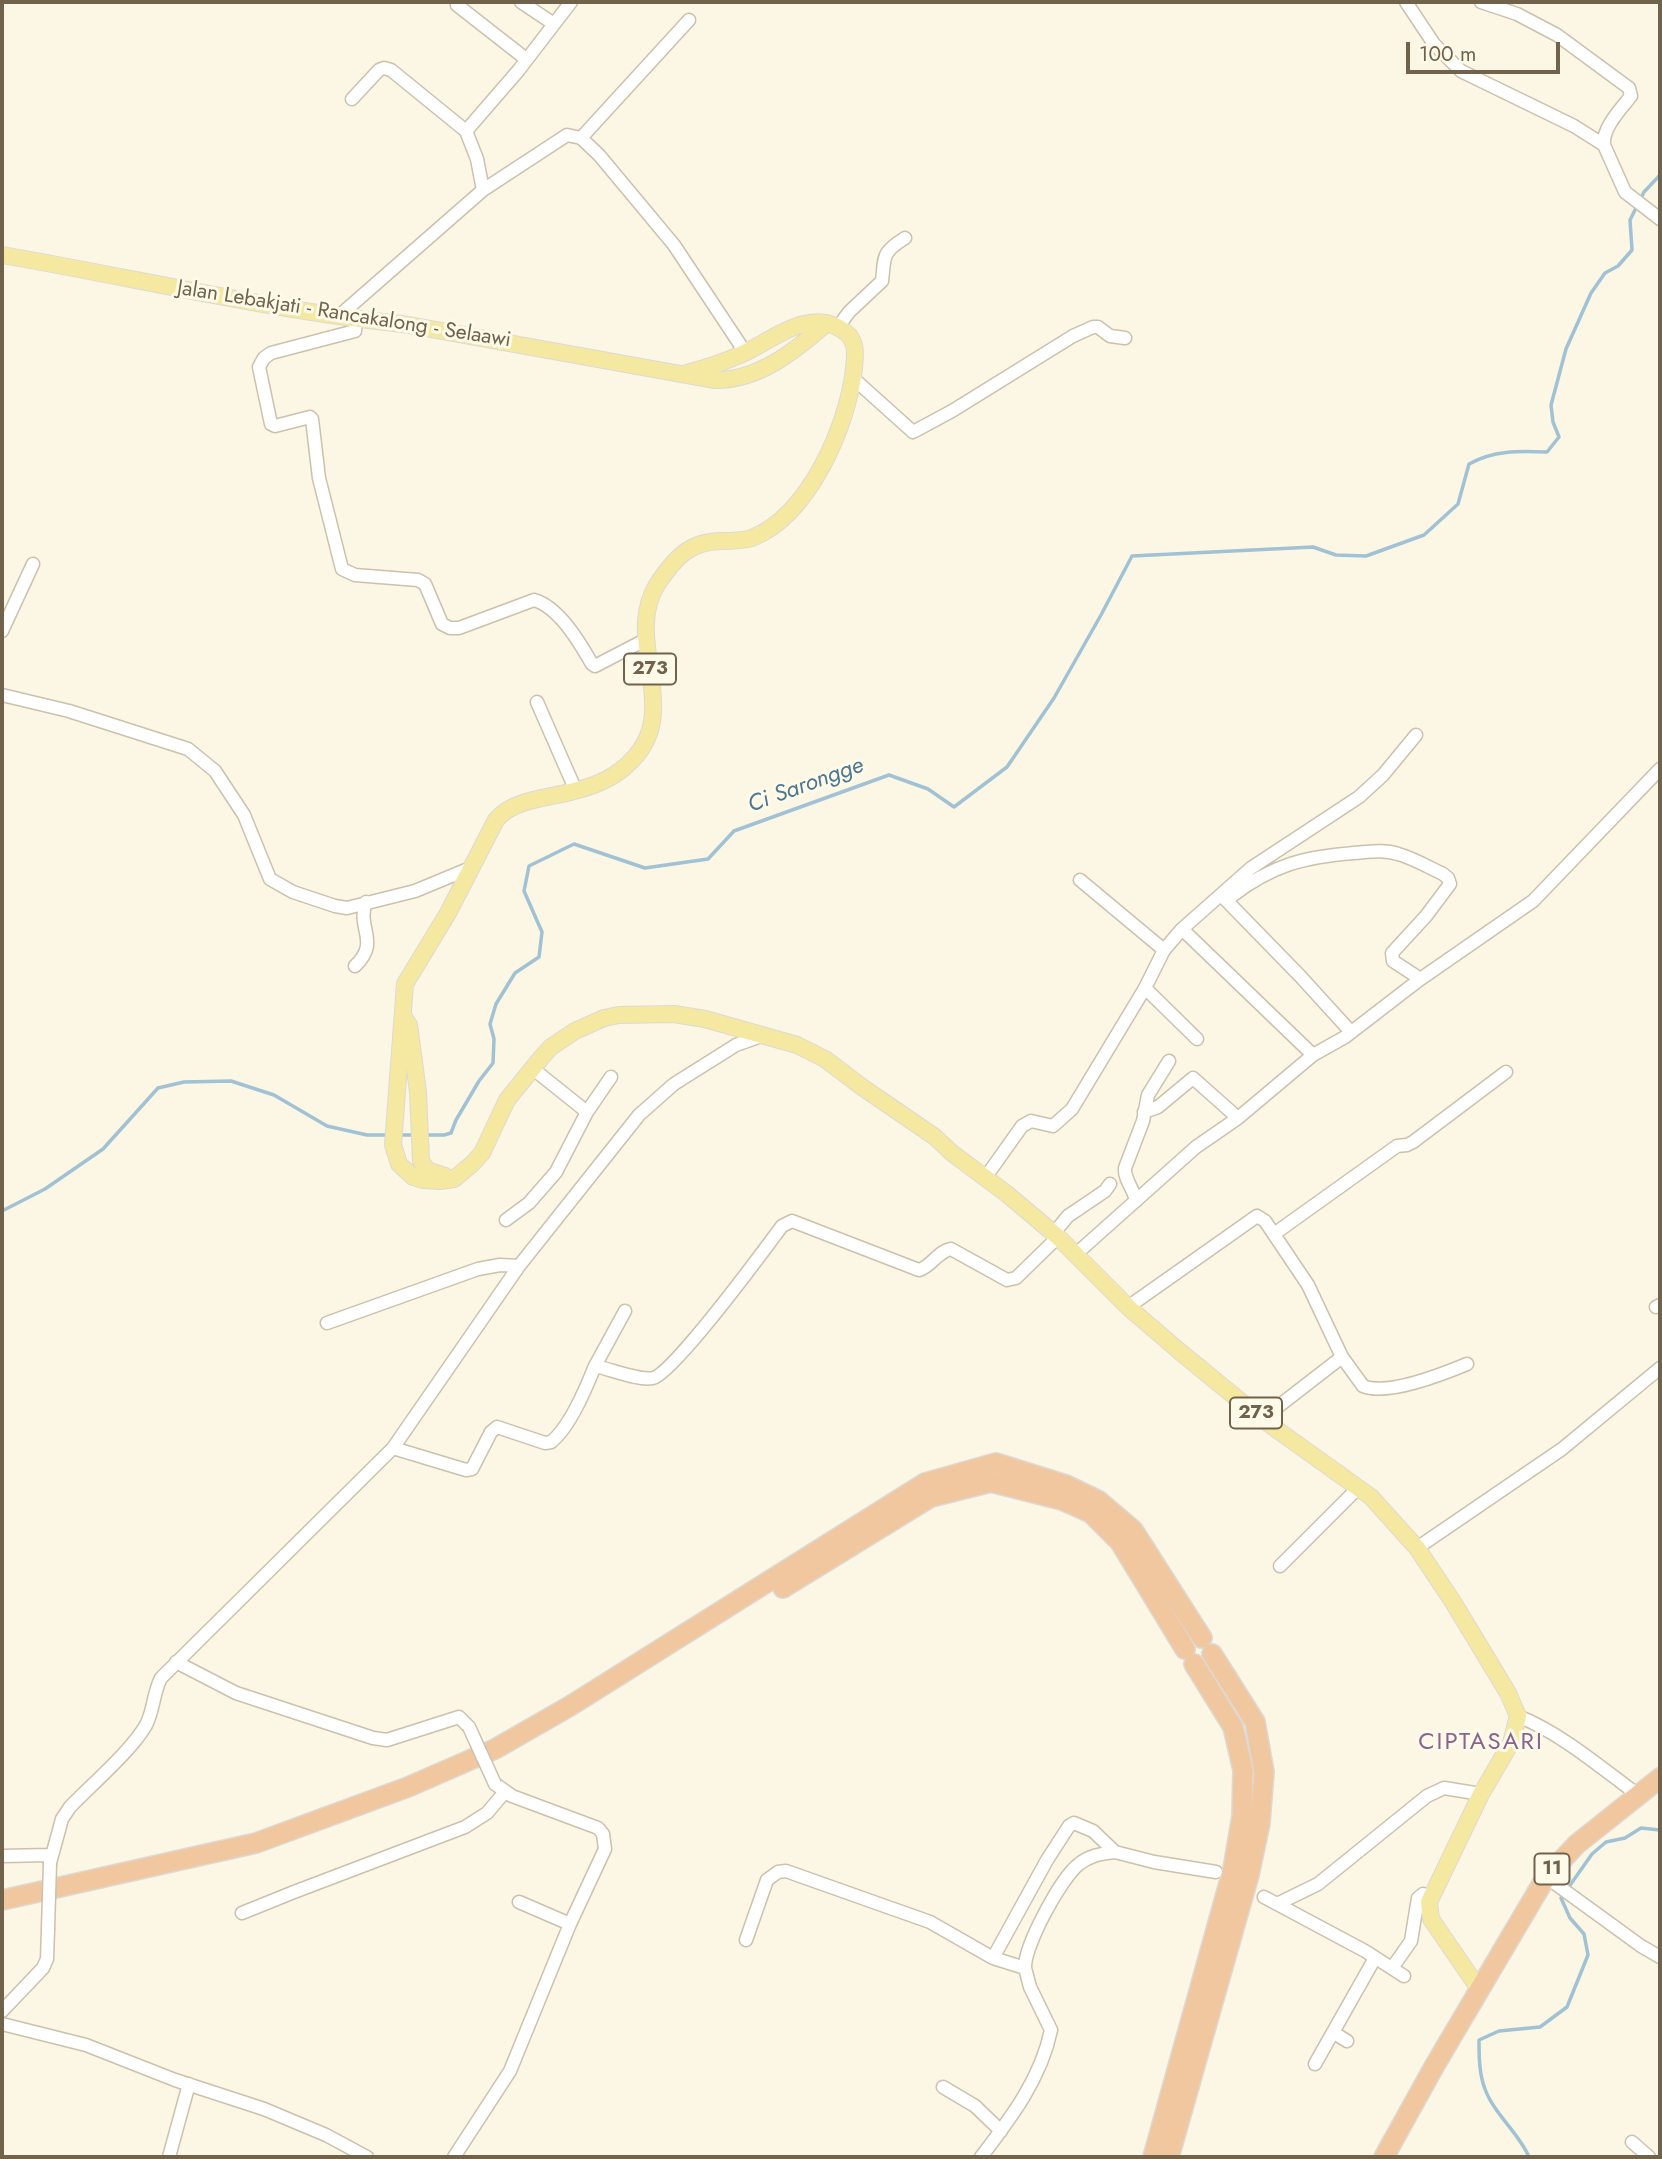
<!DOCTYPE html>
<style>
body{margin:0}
#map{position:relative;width:1662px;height:2159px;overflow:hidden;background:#fbf7e4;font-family:Jost,sans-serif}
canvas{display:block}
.frame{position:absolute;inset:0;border:4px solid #71624c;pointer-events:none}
.scale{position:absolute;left:1406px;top:42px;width:154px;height:32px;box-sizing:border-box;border:4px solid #71624c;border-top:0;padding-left:9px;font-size:21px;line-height:24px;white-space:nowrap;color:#71624c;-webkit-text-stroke:5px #fefaea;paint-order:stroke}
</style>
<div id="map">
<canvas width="1662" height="2159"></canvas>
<div class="frame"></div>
<div class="scale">100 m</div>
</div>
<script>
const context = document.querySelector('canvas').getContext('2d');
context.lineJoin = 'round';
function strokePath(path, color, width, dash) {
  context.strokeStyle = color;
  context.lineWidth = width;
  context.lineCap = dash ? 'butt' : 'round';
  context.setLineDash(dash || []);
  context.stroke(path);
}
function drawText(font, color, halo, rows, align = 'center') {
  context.font = font + ' Jost,sans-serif';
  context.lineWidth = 6;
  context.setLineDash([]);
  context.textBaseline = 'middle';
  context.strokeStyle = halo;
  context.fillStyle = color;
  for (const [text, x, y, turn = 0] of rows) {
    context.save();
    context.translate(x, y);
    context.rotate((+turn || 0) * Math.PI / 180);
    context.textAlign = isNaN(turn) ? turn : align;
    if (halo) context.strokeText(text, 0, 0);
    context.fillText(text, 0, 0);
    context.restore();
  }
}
strokePath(new Path2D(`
 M398 1135H415
 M426 1135H444L451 1133 456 1120 479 1081 493 1063 494 1039 490 1024 496 1004 515 973 539 957 542 932 524 891 529 866 574 844 645 868 708 859 734 831 889 775 928 789 954 807 1007 767 1054 698 1101 615 1132 556 1313 547 1336 555 1366 556 1424 535 1458 504 1469 464C1493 450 1519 451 1547 452L1559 437 1553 422 1551 405 1566 349 1591 293 1605 273 1618 266 1632 250 1630 220 1644 192 1660 175
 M2 1211 45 1189 103 1149 158 1088 184 1082 231 1081 274 1095 327 1126 367 1135H390
 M1529 2157C1519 2133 1494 2114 1485 2089 1479 2074 1479 2055 1479 2040L1499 2031 1540 2027 1567 2007 1588 1955 1584 1934 1570 1918 1561 1898 1592 1854 1606 1842 1625 1838 1641 1828 1660 1830`), '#a1c1d4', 3.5);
const minor = new Path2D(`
 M521 2 554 24
 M1406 2 1434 44 1461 71 1574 126 1604 145 1625 192 1660 219
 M1481 2 1517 14 1557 35 1629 88 1631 96C1621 109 1602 128 1604 145
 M457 5 526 59
 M352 99 379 70 384 68 391 70 466 131
 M581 138 689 20
 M483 190 567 135 581 138 599 155 674 245 745 352
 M339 316 483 190 477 159 466 131 518 71 571 2
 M356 319 355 331 271 353 264 358 259 367 271 424 275 426 310 417 312 419 319 478 342 569 355 575 418 580 425 584 442 624 450 628H459L534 600C559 607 580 643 592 664L595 666 645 640
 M838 327 849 312 882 281C885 256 881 253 905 238
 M854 379 913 432 952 411 1073 336 1093 327H1098L1110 336 1125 338
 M2 631 33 564
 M2 695 69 711 188 749 215 771 244 815 270 879 293 892 335 906 347 908 415 891 473 867
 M537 702 576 791
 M1080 880 1164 950
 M1222 896 1300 976 1351 1032
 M1232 896C1272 865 1304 857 1354 853 1368 852 1384 849 1398 854 1413 858 1428 867 1443 874L1448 878 1450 884 1426 916 1392 953 1393 961 1416 976 1419 980
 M1182 929 1313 1055
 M355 966C381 941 356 929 366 902
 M1145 988 1197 1039
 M532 1068 587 1112
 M1144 1112 1158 1107 1193 1078 1238 1118
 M985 1178 1022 1126 1031 1121 1053 1126 1072 1109 1145 988 1164 950 1182 929 1251 868 1359 797 1383 775 1416 735
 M1136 1201C1134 1189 1124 1180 1125 1168L1143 1121 1148 1095 1169 1061
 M506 1220 529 1203 556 1172 587 1112 611 1077
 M1054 1233 1068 1216 1105 1191 1110 1184
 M1274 1234 1397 1146 1407 1145 1413 1142 1506 1072
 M1076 1254 1196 1147 1238 1118 1313 1055 1345 1037 1419 980 1533 901 1660 769
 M1128 1307 1257 1216 1265 1221 1308 1285 1342 1357 1363 1386C1387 1396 1443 1374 1467 1364
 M1656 1307 1660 1305
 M327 1323 478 1269 500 1265 519 1266
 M595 1366 625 1311
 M1262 1419 1342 1357
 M393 1448 466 1470 472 1469 491 1432 497 1427 545 1443 551 1442C570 1427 586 1388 595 1366 610 1369 639 1381 653 1378 673 1374 765 1249 782 1226L792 1221 919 1270C932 1266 938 1251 951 1249L1007 1280 1016 1278 1058 1237
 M1417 1548 1562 1449 1660 1368
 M1280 1566 1359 1487
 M176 1662 236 1693 373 1738 387 1740 459 1717 469 1727
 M1518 1716C1562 1734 1599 1766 1638 1795
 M2 1856 51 1855
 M50 1863 62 1819 70 1807C91 1785 132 1750 146 1725 154 1710 153 1693 161 1678L393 1448 519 1266 639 1115 674 1084 736 1045 764 1035
 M1546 1877 1641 1946 1660 1957
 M1264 1897 1365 1951 1404 1976
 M519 1902 570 1924
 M1277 1904 1318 1884 1427 1796 1444 1788 1481 1794
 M242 1913 294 1892 465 1827 487 1813 504 1793
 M746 1940 767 1880 778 1872 786 1871 930 1922 993 1958
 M1025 1968C1024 1946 1061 1878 1079 1864 1090 1855 1101 1854 1115 1852
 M1392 1968 1411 1941 1418 1898 1423 1894 1430 1896
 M2 2011 43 1968 47 1959 48 1929
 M2 2024 86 2045 175 2080 264 2109 326 2135 367 2157
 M1334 2033 1347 2041
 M1315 2064 1375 1958
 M943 2087 975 2106 1001 2131
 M1632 2142 1649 2157
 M169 2157 189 2084
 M454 2157 510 2071 570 1924 605 1849 603 1834 598 1828 512 1796 495 1784
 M981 2157C1010 2119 1041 2079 1051 2030L1030 1987 1025 1968 993 1958 1047 1860 1069 1826 1074 1823 1093 1831 1115 1852 1154 1862 1216 1872`);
const major = new Path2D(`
 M2 255C136 278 268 310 403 324L714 380C758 381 795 351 827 323
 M687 373C706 368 724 362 742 354 771 341 807 309 839 328 857 337 856 351 854 368 848 426 809 515 752 538 742 541 731 541 720 541 689 542 675 558 658 583 622 638 682 709 633 759 618 776 595 786 574 791 549 798 513 799 496 820L448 913 405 984 393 1145 399 1164 413 1177 423 1180 440 1181 454 1179 472 1164 482 1153 507 1100 541 1058 551 1047 575 1031 604 1018 619 1015 674 1014 705 1019 797 1045 825 1059 862 1087 935 1137 952 1153 1007 1194 1058 1237 1128 1307 1178 1350 1262 1419 1371 1497 1417 1548 1453 1602 1508 1693 1518 1716 1511 1743 1481 1794 1429 1902 1431 1919 1479 1989
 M403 1016 409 1025 418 1092 421 1161 427 1170 445 1176`);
const highway = new Path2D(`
 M783 1588 931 1497 991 1482 1062 1500 1091 1513 1120 1542 1185 1649
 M2 1900 256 1843 408 1787 495 1749 570 1706 925 1483 996 1463 1066 1485 1099 1501 1133 1530 1202 1638
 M1153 2157 1233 1869 1242 1816 1243 1770 1233 1727 1194 1664
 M1169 2157 1249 1875 1260 1823 1264 1772 1255 1722 1212 1654
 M1384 2157 1435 2065 1546 1877 1577 1844 1660 1778`);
strokePath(minor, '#cbc1ac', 15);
strokePath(major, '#ddd9d4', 18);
strokePath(highway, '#ddd9d4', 22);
strokePath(minor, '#fff', 12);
strokePath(major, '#f5e9a1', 16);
strokePath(highway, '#f1c79f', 19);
const minorBridge = new Path2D(`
 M469 1727 495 1784
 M48 1929 50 1863`);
strokePath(minorBridge, '#cbc1ac', 15, []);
strokePath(minorBridge, '#fff', 12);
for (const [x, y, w] of [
 [650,669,52],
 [1256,1413,52],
 [1552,1869,35]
]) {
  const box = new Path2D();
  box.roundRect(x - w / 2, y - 15.5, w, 31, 5);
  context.fillStyle = '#fefaea';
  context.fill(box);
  strokePath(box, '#71624c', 2);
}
drawText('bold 19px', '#71624c', null, [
 ["273",650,669],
 ["273",1256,1413],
 ["11",1552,1869]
]);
drawText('21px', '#71624c', '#fefaea', [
 ["Jalan Lebakjati - Rancakalong - Selaawi",344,315,9]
]);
drawText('italic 23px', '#4d7791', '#fefaea', [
 ["Ci Sarongge",806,786,-20]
]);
context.letterSpacing = '2px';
drawText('24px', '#89648e', '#fefaea', [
 ["CIPTASARI",1481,1743]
]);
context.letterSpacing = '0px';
</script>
